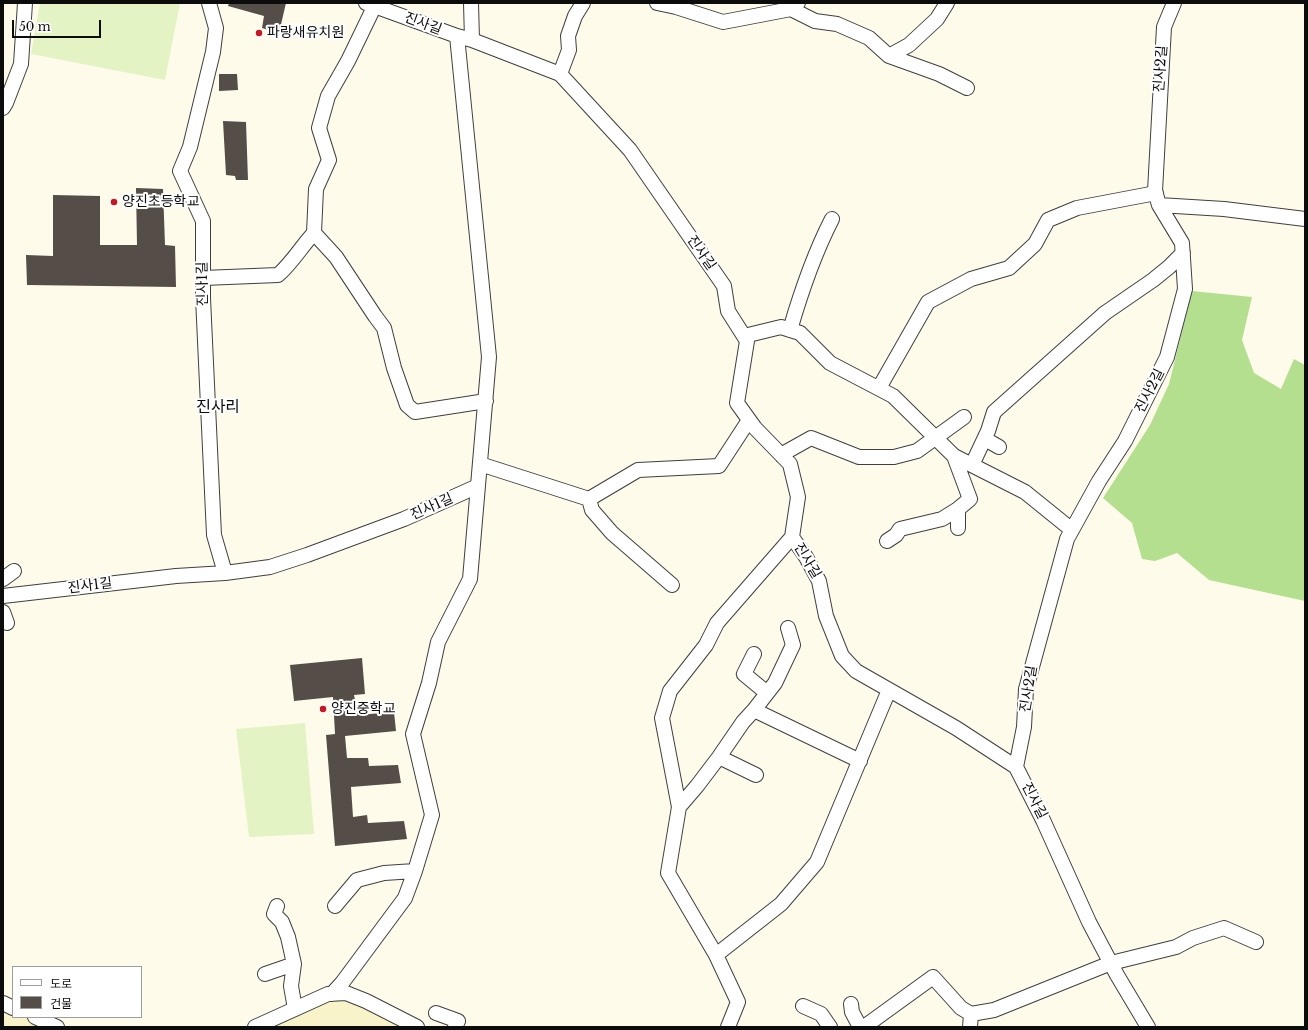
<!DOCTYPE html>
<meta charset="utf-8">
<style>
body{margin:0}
#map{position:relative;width:1308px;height:1030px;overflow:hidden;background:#fffbeb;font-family:"Libre Baskerville","Noto Sans KR",serif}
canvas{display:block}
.frame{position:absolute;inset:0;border:4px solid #0c0c0c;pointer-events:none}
.legend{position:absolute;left:12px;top:966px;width:130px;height:52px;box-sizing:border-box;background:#fff;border:1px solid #9e9e9e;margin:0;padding:5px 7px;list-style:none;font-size:12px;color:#0c0c0c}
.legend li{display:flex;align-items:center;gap:8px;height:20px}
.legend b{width:20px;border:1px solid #9e9e9e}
.scale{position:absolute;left:12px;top:20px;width:89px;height:18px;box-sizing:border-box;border:2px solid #0c0c0c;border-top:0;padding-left:5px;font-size:12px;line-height:14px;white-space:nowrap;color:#0c0c0c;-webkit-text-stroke:3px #fff;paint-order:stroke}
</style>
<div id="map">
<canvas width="1308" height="1030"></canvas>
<div class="frame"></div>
<ul class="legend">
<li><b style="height:5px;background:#fff"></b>도로</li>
<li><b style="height:11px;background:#554d47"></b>건물</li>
</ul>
<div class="scale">50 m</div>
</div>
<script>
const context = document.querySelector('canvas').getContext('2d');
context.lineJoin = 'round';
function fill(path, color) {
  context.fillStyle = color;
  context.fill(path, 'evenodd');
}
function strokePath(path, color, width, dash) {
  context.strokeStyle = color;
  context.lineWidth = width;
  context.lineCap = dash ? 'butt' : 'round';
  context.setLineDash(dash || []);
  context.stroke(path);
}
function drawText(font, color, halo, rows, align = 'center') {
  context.font = font + ' "Libre Baskerville","Noto Sans KR",serif';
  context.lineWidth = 4;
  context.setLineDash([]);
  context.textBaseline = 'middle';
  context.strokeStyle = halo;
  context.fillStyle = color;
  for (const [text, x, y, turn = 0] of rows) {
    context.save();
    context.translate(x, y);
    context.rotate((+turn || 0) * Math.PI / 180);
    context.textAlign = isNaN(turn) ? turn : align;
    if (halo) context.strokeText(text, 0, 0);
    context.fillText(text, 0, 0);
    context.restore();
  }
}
fill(new Path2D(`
 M333 997 358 1001 408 1027H263Z
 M3 1006 13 1010V1017H28L51 1027H3Z`), '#f8f3c8');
fill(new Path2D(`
 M1192 291 1252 297 1242 340 1254 373 1281 389 1294 359 1305 365V601L1209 580 1177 553 1155 561 1142 559 1132 523 1103 498 1150 425 1169 384Z`), '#b3df8e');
fill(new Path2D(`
 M40 3H180L165 80 31 54Z
 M305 723 314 834 249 837 236 729Z`), '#e3f3c3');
fill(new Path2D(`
 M229 3H286L279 33 262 28 264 16 228 6Z
 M219 74H237L238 90 219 91Z
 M223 121 246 122 248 180H236L235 176 226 175Z
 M136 188 163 189 165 245 175 246 176 287 27 285 26 255 53 256V195L100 196V245H137Z
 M362 658 365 694 354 695 358 715 394 712 396 731 345 736 347 758H368L369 766 398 765 401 783 351 787 353 817 367 815 368 823 404 821 407 839 335 846 326 735 335 734 333 697 294 701 290 665Z`), '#554d47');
const street = new Path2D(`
 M209 3 216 28 213 52 190 147 180 171 203 221V298L214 535 225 573
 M376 3 348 61 328 96 319 128 329 160 316 189 314 233 336 257 375 316 384 328 394 368 407 405 415 412 486 401
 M471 3 472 40
 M657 3 676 7 723 22 791 9 798 3
 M791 9 815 21 837 24 869 38 889 56 939 74 967 88
 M457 36 472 40 560 74 630 150 724 286 728 311 747 341 737 403 755 428 790 464 798 497 792 537 806 557 819 581 826 616 842 656 856 671 956 728 1016 767 1043 820 1089 922 1117 975 1148 1027
 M889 56 909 45 937 19 947 3
 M560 74 569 50 568 36 575 16 583 3
 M3 108 6 103 21 64 25 3
 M1159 205 1224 209 1305 219
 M203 278 278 275C292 263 301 247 314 233
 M790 330C801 292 814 254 832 219
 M744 336 781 327 800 333 830 363 893 396 954 456 1025 492 1072 530
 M879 388 928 302 971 279 1009 268 1035 244 1048 220 1077 208 1156 193
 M985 439 999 447
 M782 456 786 452 811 438 859 457H894L917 451 964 417
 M480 464 589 499 638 470 719 466 749 420
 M972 465 988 431 994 412 1105 313 1153 280 1169 267 1183 253
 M589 499 592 510 612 533 672 585
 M958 528V509
 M887 541 896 535 900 529 942 519 958 509 970 499 954 456
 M3 579 14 571
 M3 596 176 576 225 573 270 567 307 555 404 519 478 486
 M3 612 7 623
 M754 654 744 674 767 693
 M754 710 860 761
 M719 757 756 775
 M1016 767 1024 727 1026 689 1067 539 1099 481 1125 441 1167 357 1185 289 1182 243 1159 205 1155 191 1164 27 1174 3
 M679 807 697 786 719 757 743 722 754 710 775 683 793 645 788 628
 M277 906 274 914 282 922 288 937 294 964 291 986 295 1009
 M335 906 357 880 384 873 415 871
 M716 955 781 904 817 862 889 690
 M265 974 294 964
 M332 994 342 983 405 898 415 871 432 815 413 734 429 683 438 642 470 579 489 357 457 36 366 3
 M3 1003 13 1008
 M851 1004 852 1012 860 1027
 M803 1006 821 1014 830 1027
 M436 1013 458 1021 455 1027
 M35 1017 57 1027
 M255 1027 328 994 346 993 366 1001 417 1027
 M728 1027 738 1002 716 955 668 873 679 807 662 718 670 691 706 645 717 623 792 537
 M864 1027 933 977 961 1008 971 1014 994 1010 1111 963 1176 947 1193 938 1224 928 1256 942
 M970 1027 971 1014`);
strokePath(street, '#3f3f3f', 16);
strokePath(street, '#fff', 14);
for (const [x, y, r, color] of [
 [259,33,4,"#c81721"],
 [114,202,4,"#c81721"],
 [323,709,4,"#c81721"]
]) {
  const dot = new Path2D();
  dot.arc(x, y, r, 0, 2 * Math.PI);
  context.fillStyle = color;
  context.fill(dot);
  strokePath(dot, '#fff', 1.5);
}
drawText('14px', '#0c0c0c', '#fff', [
 ["진사길",423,24,20],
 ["진사2길",1161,69,-86],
 ["진사길",701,253,55],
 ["진사1길",203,284,-91],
 ["진사2길",1150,391,-63],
 ["진사1길",432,507,-24],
 ["진사길",807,561,59],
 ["진사1길",90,586,-7],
 ["진사2길",1029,689,-81],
 ["진사길",1034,801,63]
]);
drawText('14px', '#0c0c0c', '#fff', [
 ["파랑새유치원",267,33],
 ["양진초등학교",122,202],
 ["양진중학교",331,709]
], 'left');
drawText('16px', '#0c0c0c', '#fff', [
 ["진사리",218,407]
]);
</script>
